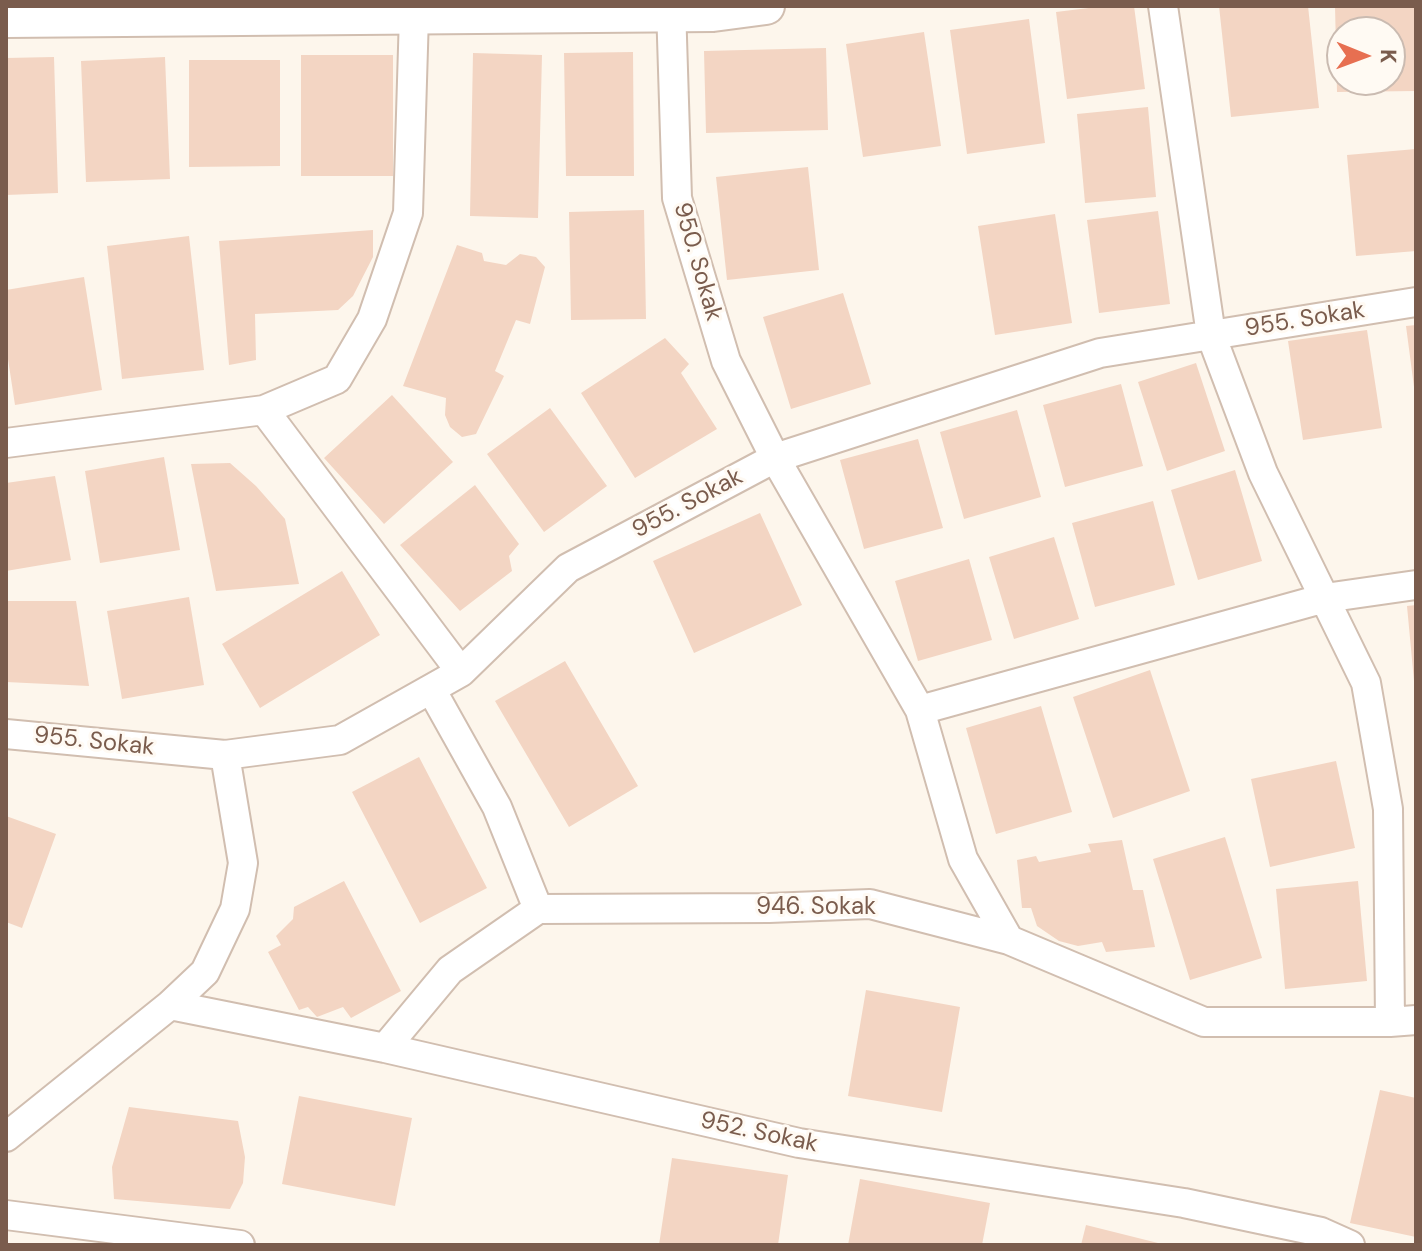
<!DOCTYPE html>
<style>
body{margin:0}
#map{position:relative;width:1422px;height:1251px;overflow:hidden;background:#fdf6ec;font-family:"DM Sans",sans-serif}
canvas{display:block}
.frame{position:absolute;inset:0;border:8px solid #7a5c4d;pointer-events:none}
.north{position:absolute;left:1326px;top:16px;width:80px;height:80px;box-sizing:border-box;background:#fffaf3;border:2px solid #cabbb1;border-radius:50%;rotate:91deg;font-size:22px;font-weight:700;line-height:32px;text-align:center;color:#7a5c4d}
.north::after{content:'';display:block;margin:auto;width:28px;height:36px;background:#e76f51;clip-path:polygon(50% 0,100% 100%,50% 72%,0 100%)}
</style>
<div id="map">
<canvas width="1422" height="1251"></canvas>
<div class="frame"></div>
<div class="north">K</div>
</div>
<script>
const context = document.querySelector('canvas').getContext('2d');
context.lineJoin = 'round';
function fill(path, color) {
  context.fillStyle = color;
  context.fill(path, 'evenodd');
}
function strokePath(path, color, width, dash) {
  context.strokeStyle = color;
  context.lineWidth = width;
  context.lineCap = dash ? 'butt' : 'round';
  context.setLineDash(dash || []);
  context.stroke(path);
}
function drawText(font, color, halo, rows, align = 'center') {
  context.font = font + ' "DM Sans",sans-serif';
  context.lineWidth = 6;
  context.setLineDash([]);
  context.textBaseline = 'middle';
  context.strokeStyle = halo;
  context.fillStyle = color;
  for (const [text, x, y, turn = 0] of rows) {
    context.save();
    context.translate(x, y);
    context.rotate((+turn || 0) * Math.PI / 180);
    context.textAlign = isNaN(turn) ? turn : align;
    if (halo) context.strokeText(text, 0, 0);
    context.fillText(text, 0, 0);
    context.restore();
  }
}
fill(new Path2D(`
 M1105 6H1134L1145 89 1067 99 1056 12Z
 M1219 6H1308L1319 108 1231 117Z
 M1335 6H1416V91L1337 92ZM1342 32H1390V80H1342Z
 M1029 19 1045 143 967 154 950 30Z
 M924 32 941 146 863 157 846 44Z
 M826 48 828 130 706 133 704 51Z
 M633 52 634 176H566L564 53Z
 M473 53 542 55 538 218 470 216Z
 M301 55H393V176H301Z
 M54 57 58 193 6 195V58Z
 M165 57 170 179 86 182 81 61Z
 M189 60H280V166L189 167Z
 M1148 107 1156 197 1085 203 1077 114Z
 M1416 149V251L1356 256 1347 155Z
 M808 167 819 270 727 280 716 177Z
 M644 210 646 319 571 320 569 212Z
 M1158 211 1170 304 1099 313 1087 220Z
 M1055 214 1072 323 995 335 978 226Z
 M373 230V257L353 296 338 310 255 314 256 360 229 365 219 241Z
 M189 236 204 370 122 379 107 246Z
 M457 245 482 253 484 261 506 265 520 254 536 257 545 267 530 324 516 320 495 371 504 376 476 434 462 437 450 427 445 415 446 398 403 386Z
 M84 277 102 390 15 405 6 346V290Z
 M843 293 871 384 791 409 763 317Z
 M1416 325V386L1414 387 1406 326Z
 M1367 330 1382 428 1303 440 1288 341Z
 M665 338 689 364 681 373 717 429 635 478 581 393Z
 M1196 363 1225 451 1167 471 1138 382Z
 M1121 384 1143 466 1065 487 1043 405Z
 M392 395 453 462 384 524 324 458Z
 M550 408 607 486 544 532 487 454Z
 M1017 410 1041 497 964 519 940 432Z
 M918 439 943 528 864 549 840 460Z
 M164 457 180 550 100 563 85 471Z
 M230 463 256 486 285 519 299 584 216 591 191 464Z
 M1235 470 1262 561 1198 580 1171 490Z
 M55 476 71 560 6 571V483Z
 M475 485 519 544 509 556 512 571 460 611 400 545Z
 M1153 501 1175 585 1095 607 1072 523Z
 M760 513 802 605 694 653 653 561Z
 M1054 537 1079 619 1014 639 989 557Z
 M969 559 992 640 918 661 895 581Z
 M342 571 380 635 260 708 222 644Z
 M189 597 204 685 122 699 107 611Z
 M6 601H76L89 686 6 682Z
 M1416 605V681H1414L1407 606Z
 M565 661 638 786 569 827 495 701Z
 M1150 670 1190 791 1113 818 1073 697Z
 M1041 706 1072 812 996 834 966 728Z
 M419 757 487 888 420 923 352 792Z
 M1336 761 1355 848 1270 867 1251 779Z
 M6 816 56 834 22 928 6 922Z
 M1225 837 1262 958 1190 980 1153 859Z
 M1122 840 1133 890H1143L1155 947 1106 952 1102 942 1078 946 1059 941 1037 926 1031 908H1022L1017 860 1036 856 1039 862 1091 852 1088 844Z
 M344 881 401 991 351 1018 343 1007 317 1017 308 1007 299 1010 268 952 281 945 276 936 293 919 294 907Z
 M1358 881 1367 981 1285 989 1276 889Z
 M866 990 960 1007 942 1112 848 1096Z
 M1380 1090 1416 1098V1237L1350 1223Z
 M299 1096 412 1118 395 1206 282 1184Z
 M129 1107 238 1121 245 1157 243 1183 230 1209 114 1199 112 1167Z
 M672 1158 788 1175 778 1245H659Z
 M860 1179 990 1203 982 1245H848Z
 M1086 1225 1162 1244V1245H1081Z`), '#f3d5c3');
const minor = new Path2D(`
 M671 6 677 198 726 361 775 458 920 710 963 859 1009 940
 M1163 6 1211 335 1263 473 1366 683 1388 809 1390 1022
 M264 410 461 672
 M6 443 264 410 337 379 372 319 408 213 414 15
 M431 689 497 807 538 909 769 908 870 904 1009 940 1204 1022H1390L1416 1020
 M920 710 1325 598 1416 585
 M6 734 225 755 340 740 461 672 568 568 775 458 1100 353 1416 302
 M170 1005 385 1048 799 1143 1184 1203 1321 1232 1350 1245
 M385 1048 450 970 538 909
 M6 1137 170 1005 205 972 235 909 243 863 225 755
 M6 1215 240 1245`);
const tertiary = new Path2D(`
 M6 19 713 13 766 6`);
strokePath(minor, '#d1beb0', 32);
strokePath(tertiary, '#d1beb0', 40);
strokePath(minor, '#fff', 28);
strokePath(tertiary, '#fff', 36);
drawText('24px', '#7a5c4d', '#fffaf3', [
 ["950. Sokak",697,262,74],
 ["955. Sokak",1305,320,-9],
 ["955. Sokak",688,504,-28],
 ["955. Sokak",94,742,6],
 ["946. Sokak",816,908],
 ["952. Sokak",759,1133,12]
]);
</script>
